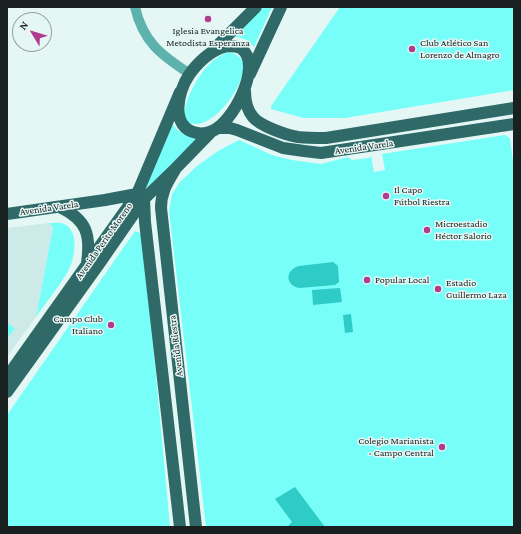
<!DOCTYPE html>
<meta charset="utf-8">
<style>
body{margin:0}
#map{position:relative;width:521px;height:534px;overflow:hidden;background:#e4f7f5;font-family:"Crimson Pro",serif}
canvas{display:block}
.frame{position:absolute;inset:0;border:8px solid #192020;pointer-events:none}
.north{position:absolute;left:12px;top:12px;width:40px;height:40px;box-sizing:border-box;background:#e4f7f5;border:1px solid #93a1a0;border-radius:50%;rotate:308deg;font-size:11px;font-weight:700;line-height:16px;text-align:center;color:#192020}
.north::after{content:'';display:block;margin:auto;width:14px;height:18px;background:#b23a8f;clip-path:polygon(50% 0,100% 100%,50% 72%,0 100%)}
</style>
<div id="map">
<canvas width="521" height="534"></canvas>
<div class="frame"></div>
<div class="north">N</div>
</div>
<script>
const context = document.querySelector('canvas').getContext('2d');
context.lineJoin = 'round';
function fill(path, color) {
  context.fillStyle = color;
  context.fill(path, 'evenodd');
}
function strokePath(path, color, width, dash) {
  context.strokeStyle = color;
  context.lineWidth = width;
  context.lineCap = dash ? 'butt' : 'round';
  context.setLineDash(dash || []);
  context.stroke(path);
}
function drawText(font, color, halo, rows, align = 'center') {
  context.font = font + ' "Crimson Pro",serif';
  context.lineWidth = 3;
  context.setLineDash([]);
  context.textBaseline = 'middle';
  context.strokeStyle = halo;
  context.fillStyle = color;
  for (const [text, x, y, turn = 0] of rows) {
    context.save();
    context.translate(x, y);
    context.rotate((+turn || 0) * Math.PI / 180);
    context.textAlign = isNaN(turn) ? turn : align;
    if (halo) context.strokeText(text, 0, 0);
    context.fillText(text, 0, 0);
    context.restore();
  }
}
fill(new Path2D(`
 M49 223 53 227 36 317 7 357V228Z`), '#ceeae8');
fill(new Path2D(`
 M264 7H272L254 47 247 40 234 36Z
 M340 7H514V90L345 118H304L271 109V106Z
 M229 52C235 54 241 56 243 63 247 83 217 124 196 124 170 124 196 79 205 69 211 62 220 54 229 52Z
 M171 121C178 134 185 135 199 138L153 185 146 188 149 175Z
 M505 135 510 138 514 170V527H206L169 211 172 194 180 182 197 166 218 151 239 140 272 155 292 160 321 164 348 157 352 160 369 158 371 156 374 172 385 170 382 154Z
 M49 223C53 223 60 222 64 224 80 231 75 260 68 271 59 287 46 302 36 317L53 227Z
 M135 231 143 234 170 527H7V415Z
 M7 322 15 329 7 338Z`), '#77fef8');
fill(new Path2D(`
 M333 262 337 265 338 267 339 282 335 285 299 288C285 285 285 270 299 266Z
 M340 288 342 302 313 305 312 290Z
 M351 314 353 332 345 333 343 315Z
 M295 487 325 527H287L292 522 275 499Z`), '#2fcbc6');
strokePath(new Path2D(`
 M135 7C143 42 161 55 190 74`), '#5eb2ae', 10);
strokePath(new Path2D(`
 M227 46C232 46 238 46 242 49 263 66 232 124 212 131 207 133 202 134 197 133 169 128 178 91 189 75 198 62 212 49 227 46Z
 M214 49 256 7
 M250 74 281 7
 M245 91C245 100 247 110 253 117 260 126 286 135 298 137 307 138 316 138 326 138L514 108
 M217 128H230L237 130 283 148 304 151 321 153 514 124
 M176 168C168 182 161 191 161 208L196 527
 M144 199 145 222 180 527
 M60 207C87 220 91 235 87 263
 M7 214 105 200 137 194
 M7 377 137 194 180 92
 M7 392 99 264 144 199 176 168 212 131`), '#2f6a68', 12);
for (const [x, y, r, color] of [
 [208,19,4,"#b23a8f"],
 [412,49,4,"#b23a8f"],
 [386,196,4,"#b23a8f"],
 [427,230,4,"#b23a8f"],
 [367,280,4,"#b23a8f"],
 [438,289,4,"#b23a8f"],
 [111,325,4,"#b23a8f"],
 [442,447,4,"#b23a8f"]
]) {
  const dot = new Path2D();
  dot.arc(x, y, r, 0, 2 * Math.PI);
  context.fillStyle = color;
  context.fill(dot);
  strokePath(dot, '#e4f7f5', 1.5);
}
drawText('10px', '#192020', '#e4f7f5', [
 ["Iglesia Evangelica",208,31,"center"],
 ["Metodista Esperanza",208,43,"center"],
 ["Club Atlético San",420,43],
 ["Lorenzo de Almagro",420,55],
 ["Il Capo",394,190],
 ["Fútbol Riestra",394,202],
 ["Microestadio",435,224],
 ["Héctor Salorio",435,236],
 ["Popular Local",375,280],
 ["Estadio",446,283],
 ["Guillermo Laza",446,295],
 ["Campo Club",103,319,"right"],
 ["Italiano",103,331,"right"],
 ["Colegio Marianista",434,441,"right"],
 ["- Campo Central",434,453,"right"]
], 'left');
drawText('10px', '#192020', '#e4f7f5', [
 ["Avenida Varela",364,147,-8],
 ["Avenida Varela",49,208,-8],
 ["Avenida Perito Moreno",104,241,-55],
 ["Avenida Riestra",176,346,-97]
]);
</script>
